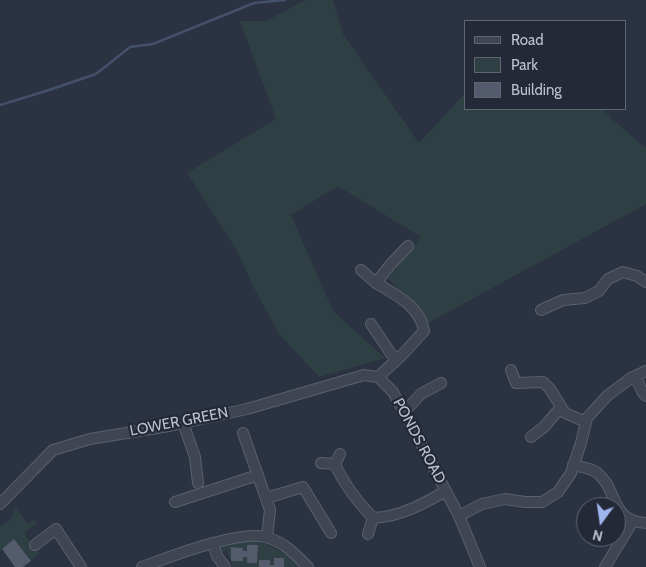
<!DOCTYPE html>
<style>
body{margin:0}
#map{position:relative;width:646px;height:567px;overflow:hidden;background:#2b3241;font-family:Cabin,sans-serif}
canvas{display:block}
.legend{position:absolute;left:464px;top:20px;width:162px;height:90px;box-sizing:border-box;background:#232937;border:1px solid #606572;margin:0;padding:6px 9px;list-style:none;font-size:15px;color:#bcc0cb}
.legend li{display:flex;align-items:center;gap:10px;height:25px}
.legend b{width:25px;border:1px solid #606572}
.north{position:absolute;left:576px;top:497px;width:50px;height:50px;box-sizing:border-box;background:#232937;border:1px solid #606572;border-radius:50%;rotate:194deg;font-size:14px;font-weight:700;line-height:20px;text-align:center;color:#bcc0cb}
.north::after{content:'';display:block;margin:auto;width:18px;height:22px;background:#9eb5ee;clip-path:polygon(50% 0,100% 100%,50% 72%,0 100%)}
</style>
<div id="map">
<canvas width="646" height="567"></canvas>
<ul class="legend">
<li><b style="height:6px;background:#3f4551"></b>Road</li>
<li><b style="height:14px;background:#2e4043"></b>Park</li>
<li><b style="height:14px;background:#545b6c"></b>Building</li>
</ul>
<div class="north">N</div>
</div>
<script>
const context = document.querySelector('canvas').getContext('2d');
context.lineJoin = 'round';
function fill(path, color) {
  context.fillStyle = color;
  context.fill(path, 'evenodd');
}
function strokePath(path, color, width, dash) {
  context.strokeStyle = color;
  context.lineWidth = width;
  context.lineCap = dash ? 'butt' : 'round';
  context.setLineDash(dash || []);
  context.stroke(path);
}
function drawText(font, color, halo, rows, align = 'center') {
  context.font = font + ' Cabin,sans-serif';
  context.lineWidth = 4.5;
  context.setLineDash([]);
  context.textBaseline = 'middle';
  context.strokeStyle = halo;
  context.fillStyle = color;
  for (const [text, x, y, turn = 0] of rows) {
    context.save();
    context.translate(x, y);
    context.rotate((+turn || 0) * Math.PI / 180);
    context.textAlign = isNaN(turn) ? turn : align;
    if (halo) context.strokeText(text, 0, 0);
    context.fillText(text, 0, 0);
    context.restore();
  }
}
fill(new Path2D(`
 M305 0H333L343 34 419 143 465 93V109H603L612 119 646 148V204L428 323 388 278 421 237 338 186 291 215 333 311 385 358 319 377 279 334 254 288 236 249 187 173 276 119 240 21H266Z
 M15 507 28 524 35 519 37 523 24 533 39 554 31 561 14 540 0 551V527L10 520Z
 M254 541C272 545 287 553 299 567H284V558H274V565H270V560H260L259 567H233L227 550 220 553 223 546 226 544ZM248 545H258L257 563H247V557H243V561H231L232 547 243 548V551H247Z`), '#2e4043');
strokePath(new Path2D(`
 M0 105 46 91 96 74 130 47 153 44 254 3 285 0`), '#44506a', 2.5);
fill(new Path2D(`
 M14 539 31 561 23 567H15L2 549Z
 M247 545H258L257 563H247V557H243V561H231V547L243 548V551H247Z
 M274 558H284V567H259V560H270V565H274Z`), '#545b6c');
const minor = new Path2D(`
 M408 246 390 265 376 283C396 295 420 306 424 331L402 355 378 377 393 392 428 457 459 516 480 567
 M361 270 376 283
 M541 310 563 300 585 298 599 291 608 279 623 272 637 276 646 282
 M371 324 396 361
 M511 370 516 383 543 382 550 389 565 413 586 422
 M635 376 643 393 646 396
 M404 412 421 394 441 383
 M183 423 195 457 198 483
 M243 433 270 510 267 537
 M531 437 544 427 561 407
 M321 463 335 464 340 454
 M335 464C344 485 358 502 373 518
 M573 465C580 467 591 468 596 472 619 489 609 521 646 523
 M266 498 303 487 331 533
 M175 502 258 475
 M0 504 53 450 90 439 169 426 247 409 364 375 378 377
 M459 516 482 504 505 499 525 502H542L558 492 571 473 581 443 587 418 607 396 631 378 646 371
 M368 534 373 518C400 517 423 504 446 491
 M213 543 217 556 225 567
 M35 545 56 529 81 567
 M142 567C169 557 239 530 265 537 283 541 295 554 308 567
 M605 567 633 521`);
strokePath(minor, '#5a606c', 12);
strokePath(minor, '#3f4551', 10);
drawText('15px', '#bcc0cb', '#232937', [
 ["LOWER GREEN",179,422,-11],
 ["PONDS ROAD",419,441,62]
]);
</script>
